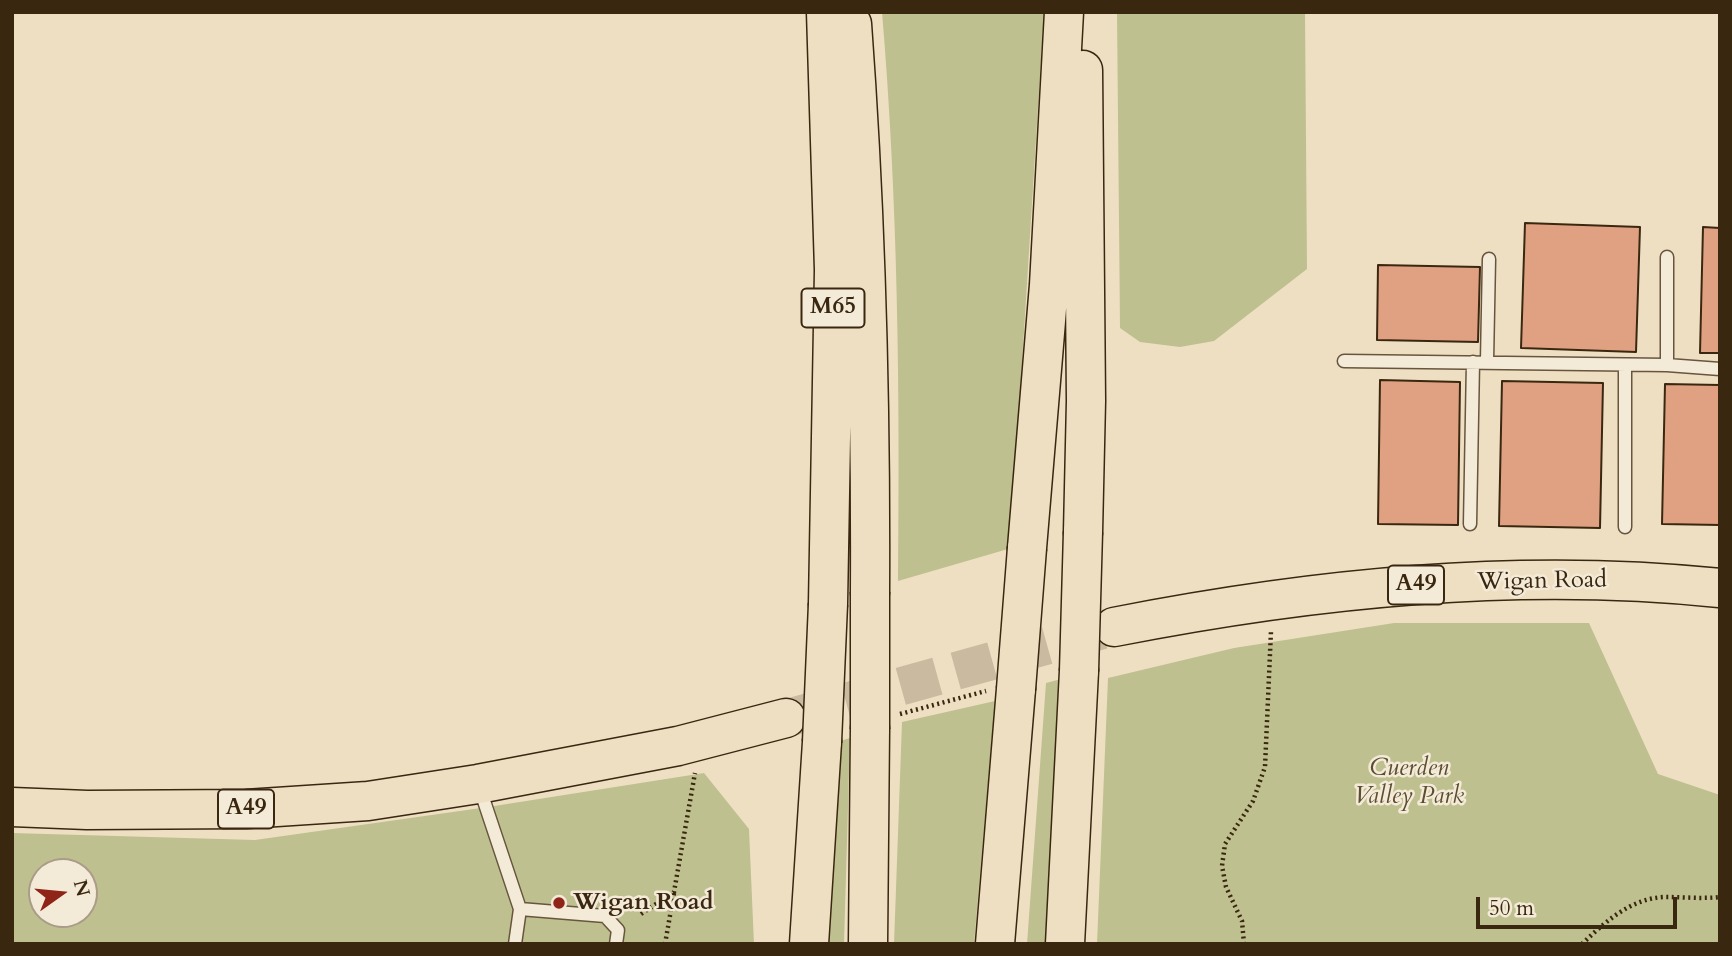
<!DOCTYPE html>
<style>
body{margin:0}
#map{position:relative;width:1732px;height:956px;overflow:hidden;background:#eedfc3;font-family:Cardo,serif}
canvas{display:block}
.frame{position:absolute;inset:0;border:14px solid #3a2710;pointer-events:none}
.north{position:absolute;left:28px;top:858px;width:70px;height:70px;box-sizing:border-box;background:#f4ead8;border:2px solid #aa9c88;border-radius:50%;rotate:75deg;font-size:19px;font-weight:700;line-height:28px;text-align:center;color:#3a2710}
.north::after{content:'';display:block;margin:auto;width:24px;height:32px;background:#8f2418;clip-path:polygon(50% 0,100% 100%,50% 72%,0 100%)}
.scale{position:absolute;left:1476px;top:897px;width:201px;height:32px;box-sizing:border-box;border:4px solid #3a2710;border-top:0;padding-left:9px;font-size:21px;line-height:24px;white-space:nowrap;color:#3a2710;-webkit-text-stroke:5px #f4ead8;paint-order:stroke}
</style>
<div id="map">
<canvas width="1732" height="956"></canvas>
<div class="frame"></div>
<div class="north">N</div>
<div class="scale">50 m</div>
</div>
<script>
const context = document.querySelector('canvas').getContext('2d');
context.lineJoin = 'round';
function fill(path, color) {
  context.fillStyle = color;
  context.fill(path, 'evenodd');
}
function strokePath(path, color, width, dash) {
  context.strokeStyle = color;
  context.lineWidth = width;
  context.lineCap = dash ? 'butt' : 'round';
  context.setLineDash(dash || []);
  context.stroke(path);
}
function drawText(font, color, halo, rows, align = 'center') {
  context.font = font + ' Cardo,serif';
  context.lineWidth = 5;
  context.setLineDash([]);
  context.textBaseline = 'middle';
  context.strokeStyle = halo;
  context.fillStyle = color;
  for (const [text, x, y, turn = 0] of rows) {
    context.save();
    context.translate(x, y);
    context.rotate((+turn || 0) * Math.PI / 180);
    context.textAlign = isNaN(turn) ? turn : align;
    if (halo) context.strokeText(text, 0, 0);
    context.fillText(text, 0, 0);
    context.restore();
  }
}
fill(new Path2D(`
 M882 12H1044L1017 443 1008 549 898 581C900 391 898 202 882 12Z
 M1117 12H1305L1307 269 1214 341 1180 347 1140 342 1120 328Z
 M1394 623H1589L1658 774 1720 795V944H1097L1108 678 1234 648Z
 M1065 678 1049 944H1027L1046 683Z
 M995 701 974 944H894L902 722Z
 M850 738 844 944H824L840 741Z
 M704 773 749 829 754 944H12V833L255 840 488 807ZM42 872H84V914H42Z`), '#bfc08f');
const building = new Path2D(`
 M1525 223 1640 227 1636 352 1521 348Z
 M1703 227 1720 228V353H1700Z
 M1378 265 1480 267 1478 342 1377 340Z
 M1380 380 1460 382 1458 525 1378 524Z
 M1502 381 1603 383 1600 528 1499 526Z
 M1665 384 1720 385V525L1662 524Z`);
fill(building, '#e0a182');
strokePath(building, '#3a2710', 2);
strokePath(new Path2D(`
 M791 717 1110 628`), '#caba9f', 38, [38, 19]);
const service = new Path2D(`
 M1667 257V365
 M1344 361 1667 365 1720 369
 M1487 361 1489 259
 M1470 524 1473 362
 M1625 527V365
 M479 786 520 909 515 944
 M520 909 605 916 618 930 616 944`);
const primary = new Path2D(`
 M1114 627C1313 588 1518 567 1720 588
 M12 807 87 810 246 809 368 801 478 784 678 746 786 718`);
const motorway = new Path2D(`
 M826 12 834 270 828 604
 M852 24C866 213 871 402 870 592
 M1083 70 1086 401 1083 532
 M1027 548 1049 285 1064 12
 M809 944 822 742
 M868 944 870 729
 M995 944 1016 689
 M1065 944 1079 671`);
strokePath(service, '#67553d', 15);
strokePath(primary, '#3a2710', 41);
strokePath(motorway, '#3a2710', 41);
strokePath(new Path2D(`
 M900 714 986 691
 M641 914 674 892 695 773
 M665 944 674 893
 M1244 944 1242 921 1226 887 1222 866 1225 844 1253 801 1265 767 1271 631
 M1582 944C1605 922 1631 898 1665 897 1683 897 1702 899 1720 897`), '#3a2710', 4.5, [2, 3.5]);
strokePath(service, '#f4ead8', 12);
strokePath(primary, '#eedfc3', 38);
strokePath(motorway, '#eedfc3', 38);
const motorwayBridge = new Path2D(`
 M1079 671 1083 532
 M1016 689 1027 548
 M870 729V592
 M822 742 828 604`);
strokePath(motorwayBridge, '#3a2710', 41, []);
strokePath(motorwayBridge, '#eedfc3', 38);
for (const [x, y, r, color] of [
 [559,903,7,"#8f2418"]
]) {
  const dot = new Path2D();
  dot.arc(x, y, r, 0, 2 * Math.PI);
  context.fillStyle = color;
  context.fill(dot);
  strokePath(dot, '#f4ead8', 2.5);
}
for (const [x, y, w] of [
 [833,308,63],
 [1416,585,56],
 [246,809,56]
]) {
  const box = new Path2D();
  box.roundRect(x - w / 2, y - 19.5, w, 39, 5);
  context.fillStyle = '#f4ead8';
  context.fill(box);
  strokePath(box, '#3a2710', 2);
}
drawText('bold 23px', '#3a2710', null, [
 ["M65",833,308],
 ["A49",1416,585],
 ["A49",246,809]
]);
drawText('24px', '#3a2710', '#f4ead8', [
 ["Wigan Road",1542,582,-1]
]);
drawText('italic 24px', '#5b4d30', '#f4ead8', [
 ["Cuerden",1409,769],
 ["Valley Park",1409,797]
]);
drawText('bold 24px', '#3a2710', '#f4ead8', [
 ["Wigan Road",573,903]
], 'left');
</script>
